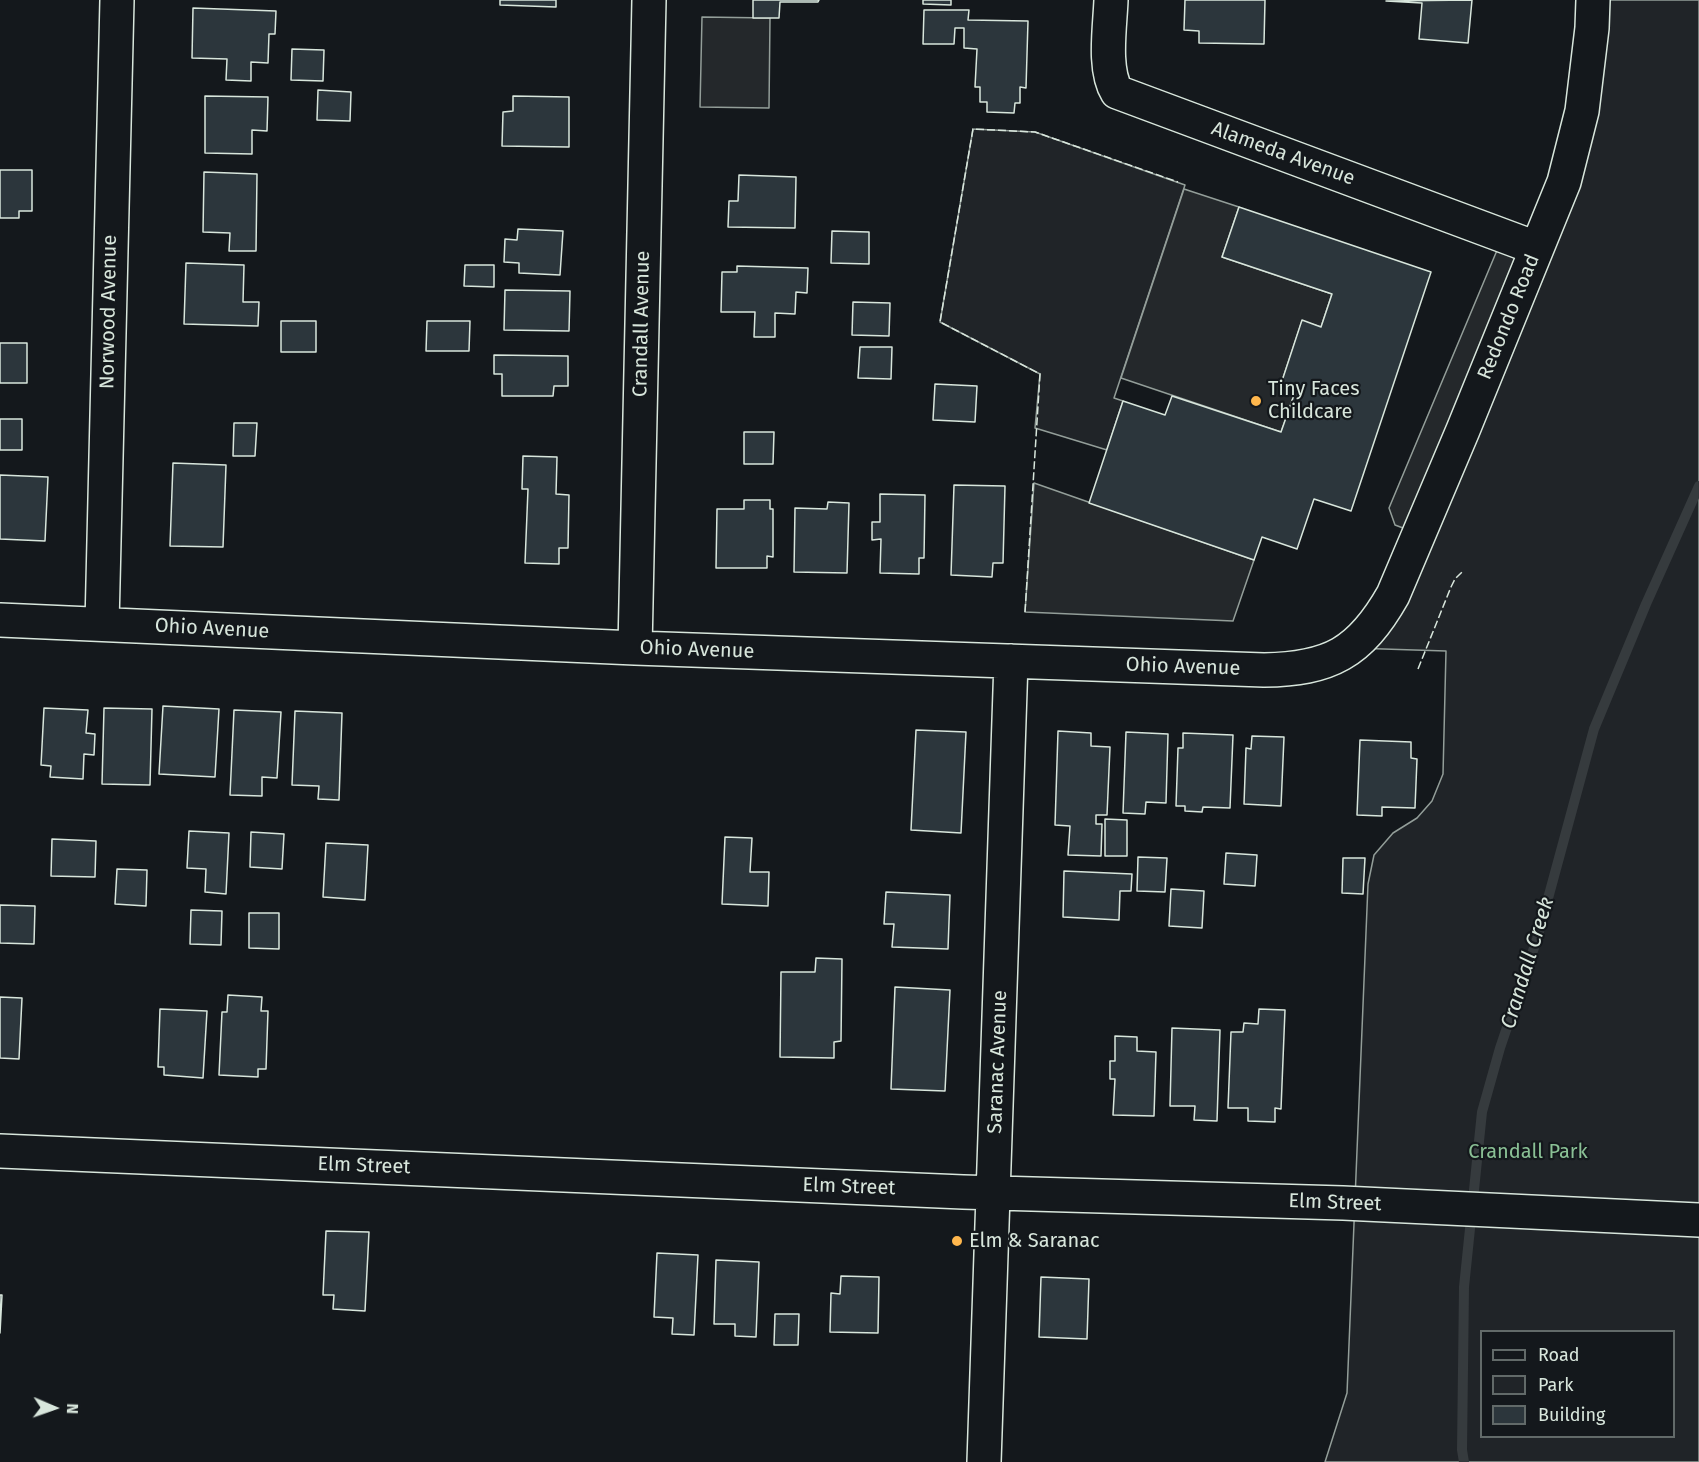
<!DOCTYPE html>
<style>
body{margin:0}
#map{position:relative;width:1699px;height:1462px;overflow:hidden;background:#14181c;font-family:"Fira Sans",sans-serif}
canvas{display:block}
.legend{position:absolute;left:1480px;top:1330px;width:195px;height:108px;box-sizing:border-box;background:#14181c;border:2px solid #626a69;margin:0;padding:8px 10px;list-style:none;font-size:18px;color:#d8e6dc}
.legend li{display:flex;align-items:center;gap:12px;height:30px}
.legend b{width:30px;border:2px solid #626a69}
.north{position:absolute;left:24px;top:1378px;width:60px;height:60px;-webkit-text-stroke:4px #14181c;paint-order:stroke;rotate:92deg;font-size:16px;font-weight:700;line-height:24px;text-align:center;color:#d8e6dc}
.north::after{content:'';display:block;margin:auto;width:21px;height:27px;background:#d8e6dc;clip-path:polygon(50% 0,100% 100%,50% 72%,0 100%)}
</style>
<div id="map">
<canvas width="1699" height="1462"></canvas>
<ul class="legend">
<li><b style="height:8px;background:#14181c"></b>Road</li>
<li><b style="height:16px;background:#202428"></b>Park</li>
<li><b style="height:16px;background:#2c363c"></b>Building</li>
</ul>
<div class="north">N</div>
</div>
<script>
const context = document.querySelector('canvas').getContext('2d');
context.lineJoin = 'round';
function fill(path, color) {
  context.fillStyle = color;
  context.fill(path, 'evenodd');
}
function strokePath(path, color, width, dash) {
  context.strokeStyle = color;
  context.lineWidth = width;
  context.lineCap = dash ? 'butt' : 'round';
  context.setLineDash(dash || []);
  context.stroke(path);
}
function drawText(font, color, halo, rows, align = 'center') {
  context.font = font + ' "Fira Sans",sans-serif';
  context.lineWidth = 4.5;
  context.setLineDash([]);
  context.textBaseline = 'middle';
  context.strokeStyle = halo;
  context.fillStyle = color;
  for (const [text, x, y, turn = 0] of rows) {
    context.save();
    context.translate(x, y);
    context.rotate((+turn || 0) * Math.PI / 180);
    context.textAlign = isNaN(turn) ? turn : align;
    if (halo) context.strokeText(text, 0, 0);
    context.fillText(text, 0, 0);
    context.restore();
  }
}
const green = new Path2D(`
 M1593 0H1699V1462H1325L1347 1393 1368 884 1374 855 1393 833 1417 818 1432 801 1443 774 1446 651 1352 648 1564 182ZM1482 1332H1674V1436H1482Z
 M973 129 1035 132 1185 185 1114 398 1123 401 1107 450 1035 428 1040 374 940 322Z`);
fill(green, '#202428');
strokePath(green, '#939e99', 1.5);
const parking = new Path2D(`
 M702 17 770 18 769 108 700 107Z
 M1184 189 1239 207 1222 257 1332 294 1321 327 1302 321 1279 390 1294 395 1281 432 1121 378Z
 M1503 236 1536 248 1419 534 1395 525 1389 508Z
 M1034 483 1254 560 1233 621 1025 612Z`);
fill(parking, '#24282b');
strokePath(parking, '#939e99', 1.5);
strokePath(new Path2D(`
 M1464 1462 1462 1450 1464 1287 1482 1112 1500 1048 1537 939 1594 729 1646 604 1699 486`), '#363b3e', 10);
const building = new Path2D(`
 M500 0H556V7L500 5Z
 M753 0H819L818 2H780L779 18H753Z
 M923 0H951V5L923 4Z
 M1185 0H1265L1264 44 1199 43V31L1184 30Z
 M1472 0 1468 43 1419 39 1422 3 1386 1Z
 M193 8 276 11 275 34H269L268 63 251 62V81L226 80 227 59 192 58Z
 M924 10H969L968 20 1028 21 1026 88 1020 87V103H1015L1014 113 987 112V102H980V87H975L977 49 964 48V28H955L954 44H923Z
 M292 49 324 50 323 81 291 80Z
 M318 90 351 92 350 121 317 120Z
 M205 96 268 97 267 131 252 130V154L205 153Z
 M513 96 569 97V147L502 146 503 112 513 111Z
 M0 170H32V211H19V218H0Z
 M204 172 257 174 256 251H229L230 233 203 232Z
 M739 175 796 177 795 228 728 227 729 201H738Z
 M1239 207 1431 272 1351 511 1314 499 1297 549 1262 537 1254 560 1089 503 1123 401 1165 415 1172 396 1281 432 1294 395 1279 390 1302 320 1321 327 1332 294 1222 257Z
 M518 229 563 231 560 275 519 273V263L504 262 505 239 517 240Z
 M832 231 869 232V264L831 263Z
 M186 263 244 265 243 302H259L258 326 184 324Z
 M465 265H494V287L464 286Z
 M737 266 808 268 807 293 796 292 795 314 775 313V337H754L755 312H721L722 272H737Z
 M505 290 570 291 569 331 504 330Z
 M853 302 890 303 889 336 852 335Z
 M281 321H316V352H281Z
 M427 321H470L469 351H426Z
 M0 343H27V383H0Z
 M860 347H892L891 379 858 378Z
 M494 355 568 356V386H554L553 396H502V374H494Z
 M935 384 977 386 975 422 933 420Z
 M0 419H22V450H0Z
 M234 423H257L255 456H233Z
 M744 432H774L773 464H744Z
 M523 456 557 457 556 494 569 495 568 548H559V564L525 563 528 489H522Z
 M173 463 226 465 223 547 170 546Z
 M0 475 48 477 45 541 0 539Z
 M954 485 1005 486 1003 563H993L992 577 951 575Z
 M880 494 925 495 924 558H919V574L880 573 881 539 872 540V522H880Z
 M744 500H770V509H773V557L767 556V568H716L717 509H744Z
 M828 502 849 503 847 573 794 572 795 508 827 509Z
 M163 706 219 709 215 777 159 774Z
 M44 708 88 710 86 733 95 734 94 755 84 754 83 779 50 777 51 766 41 765Z
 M104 708 152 709 150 785 102 784Z
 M234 710 281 712 277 778 262 777V796L230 795Z
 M295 711 342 713 339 800 318 799 319 786 292 785Z
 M916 730 966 732 961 833 911 830Z
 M1058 731 1091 733V746L1110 747 1107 815H1096V824H1102L1101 856 1068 855 1070 826 1055 825Z
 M1126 732 1168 734 1166 803 1146 802 1145 814 1123 813Z
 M1183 733 1233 735 1230 808 1203 807 1202 812 1185 811V806H1176L1178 748H1183Z
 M1252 736 1284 737 1281 806 1244 804 1246 748 1251 749Z
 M1360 740 1411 742V758L1417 759 1415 808 1382 807V816L1357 815Z
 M1105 819 1127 820V856H1105Z
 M189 831 229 833 226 894 205 892 206 869 187 868Z
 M251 832 284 834 282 869 250 867Z
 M725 837 752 838 750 872H769L768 906 722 904Z
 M52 839 96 841 95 877 51 876Z
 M326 843 368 845 365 900 323 897Z
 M1226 853 1257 855 1255 886 1224 884Z
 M1138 857 1167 858 1165 892 1137 891Z
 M1343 858H1365L1363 894 1342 893Z
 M117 869 147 870 146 906 115 904Z
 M1064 871 1132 874 1131 891H1120L1119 920 1063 917Z
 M1171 889 1204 891 1202 928 1169 926Z
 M886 892 950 895 948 949 892 947 894 924H884Z
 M0 905 35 906 34 944 0 943Z
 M191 910 222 911 221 945 190 944Z
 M249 913H279V949L249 948Z
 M816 958 842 959 841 1041 834 1042V1058L780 1057 781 972H815Z
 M895 987 950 990 945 1091 891 1089Z
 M228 995 262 997 261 1011H268L266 1069H258V1077L219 1075 222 1012H227Z
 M0 997 22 998 19 1059 0 1058Z
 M160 1009 207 1011 203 1078 164 1075V1067H158Z
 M1259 1009 1285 1010 1281 1109 1275 1108V1122L1248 1121V1108H1228L1231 1032H1243L1244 1023 1258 1024Z
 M1172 1028 1220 1030 1217 1121 1194 1120 1195 1106H1170Z
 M1115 1036 1137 1037V1051L1156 1052 1154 1116 1113 1115 1115 1079H1110V1061H1115Z
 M326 1231 369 1232 365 1311 333 1309 334 1295H323Z
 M657 1253 698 1255 694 1335 672 1334 673 1318 654 1317Z
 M716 1260 759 1262 756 1337 735 1336V1324H714Z
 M841 1276 879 1277 878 1333 830 1332 831 1293 840 1294Z
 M1041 1277 1089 1279 1087 1339 1039 1337Z
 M0 1295H2L0 1333Z
 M775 1314H799L798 1345H774Z`);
fill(building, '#2c363c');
strokePath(building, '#d8e6dc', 1.5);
const minor = new Path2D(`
 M1111 0C1110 27 1103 69 1117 92L1536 248
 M0 620 635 648 1264 670C1330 669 1360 653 1393 595L1463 430 1564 182 1582 111 1592 28 1593 0
 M102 624 117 0
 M635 648 649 0
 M0 1151 963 1192 1343 1203 1699 1220
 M984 1462 1011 661`);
strokePath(minor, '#d8e6dc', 36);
strokePath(minor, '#14181c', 33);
strokePath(new Path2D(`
 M1025 612 1040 374 940 322 973 129 1035 132 1178 182
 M1418 669 1451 587 1455 579 1464 570`), '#d8e6dc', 1.5, [8, 3]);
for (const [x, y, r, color] of [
 [1256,401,6,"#ffb74d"],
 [957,1241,6,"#ffb74d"]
]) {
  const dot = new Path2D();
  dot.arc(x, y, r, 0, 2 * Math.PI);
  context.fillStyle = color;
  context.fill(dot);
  strokePath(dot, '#14181c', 2);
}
drawText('20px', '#d8e6dc', '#14181c', [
 ["Alameda Avenue",1283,154,20],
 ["Norwood Avenue",109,312,-89],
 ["Redondo Road",1509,317,-68],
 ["Crandall Avenue",642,324,-89],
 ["Ohio Avenue",212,629,3],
 ["Ohio Avenue",697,650,2],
 ["Ohio Avenue",1183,667,2],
 ["Saranac Avenue",998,1062,-88],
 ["Elm Street",364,1166,2],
 ["Elm Street",849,1187,2],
 ["Elm Street",1335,1203,2]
]);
drawText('20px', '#d8e6dc', '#14181c', [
 ["Tiny Faces",1268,389],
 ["Childcare",1268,412],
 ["Elm & Saranac",969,1241]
], 'left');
drawText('20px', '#8ac095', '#14181c', [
 ["Crandall Park",1528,1152]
]);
drawText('italic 21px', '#d8e6dc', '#14181c', [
 ["Crandall Creek",1528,963,-73]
]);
</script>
